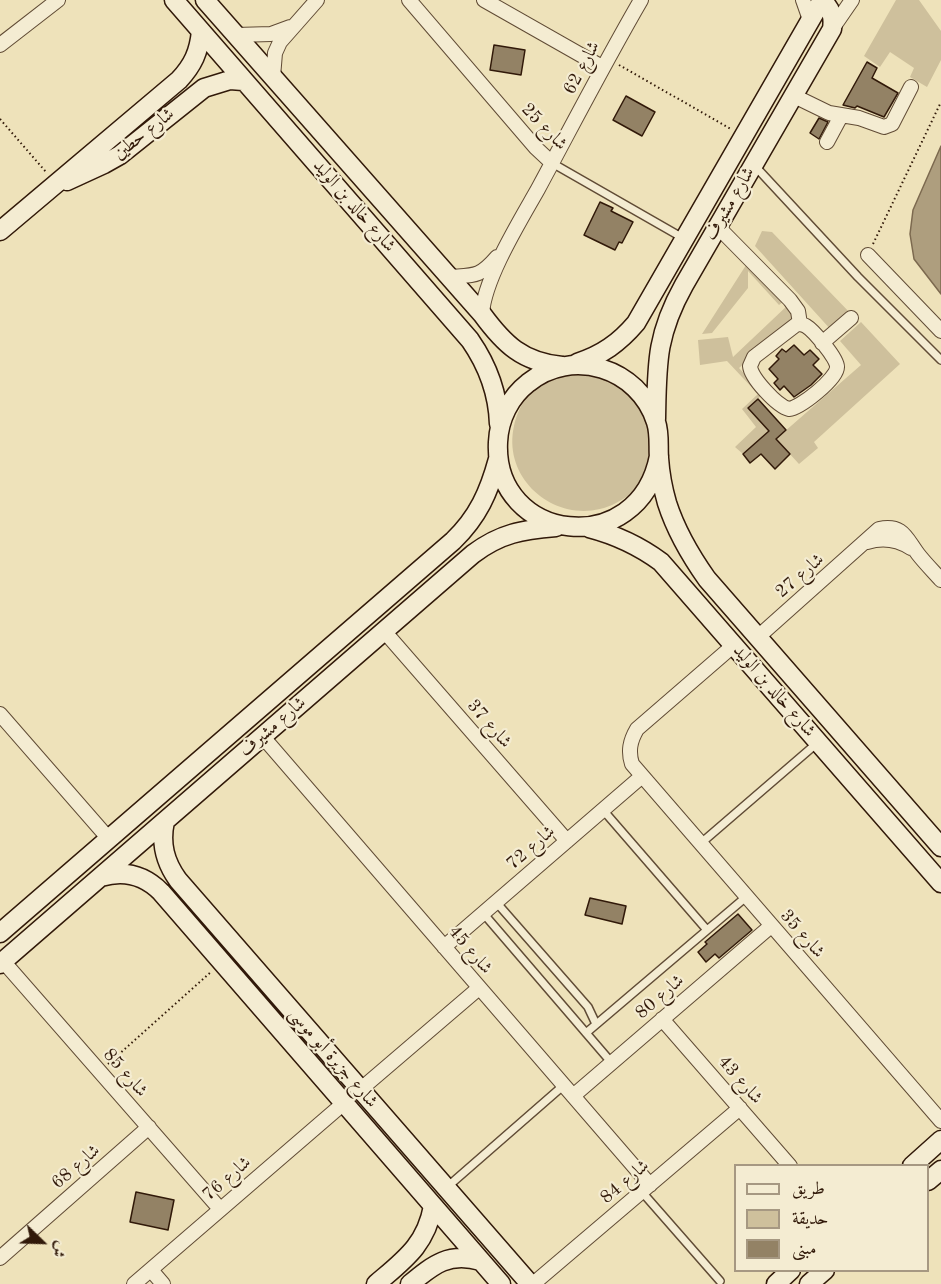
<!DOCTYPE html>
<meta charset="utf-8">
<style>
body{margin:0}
#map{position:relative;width:941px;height:1284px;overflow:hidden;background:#eee2ba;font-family:"Old Standard TT",Amiri,serif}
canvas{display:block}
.legend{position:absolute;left:734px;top:1164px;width:195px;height:108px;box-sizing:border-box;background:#f4ecd2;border:2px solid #a69882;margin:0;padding:8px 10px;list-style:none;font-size:18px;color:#311909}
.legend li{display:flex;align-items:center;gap:12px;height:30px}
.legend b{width:30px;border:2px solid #a69882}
.north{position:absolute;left:12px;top:1212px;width:60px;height:60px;-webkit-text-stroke:4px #f4ecd2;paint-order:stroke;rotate:113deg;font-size:16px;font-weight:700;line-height:24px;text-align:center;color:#311909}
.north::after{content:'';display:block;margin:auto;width:21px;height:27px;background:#311909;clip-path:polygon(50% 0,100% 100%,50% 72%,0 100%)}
</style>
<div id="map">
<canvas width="941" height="1284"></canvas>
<ul class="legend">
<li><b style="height:8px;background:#f4ecd2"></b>طريق</li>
<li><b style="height:16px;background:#cec09c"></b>حديقة</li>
<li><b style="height:16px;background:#938265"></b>مبنى</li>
</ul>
<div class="north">ش</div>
</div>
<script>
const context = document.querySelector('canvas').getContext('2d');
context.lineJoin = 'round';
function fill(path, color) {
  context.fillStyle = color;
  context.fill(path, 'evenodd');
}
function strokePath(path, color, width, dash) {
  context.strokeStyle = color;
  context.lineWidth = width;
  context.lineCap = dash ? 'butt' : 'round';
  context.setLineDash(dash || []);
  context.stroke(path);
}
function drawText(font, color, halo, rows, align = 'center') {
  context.font = font + ' "Old Standard TT",Amiri,serif';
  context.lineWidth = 4.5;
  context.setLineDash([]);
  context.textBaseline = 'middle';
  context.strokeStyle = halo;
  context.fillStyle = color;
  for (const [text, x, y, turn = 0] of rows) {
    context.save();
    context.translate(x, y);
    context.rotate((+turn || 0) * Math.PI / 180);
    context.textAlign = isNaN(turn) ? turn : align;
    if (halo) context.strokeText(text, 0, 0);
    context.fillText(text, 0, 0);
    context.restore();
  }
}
fill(new Path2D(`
 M896 0H919L941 31V60L927 87 910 77 914 68 890 52 880 67 864 56Z
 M762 231 772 232 853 316 832 331 755 246Z
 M748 262 784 301 779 305 748 271V288L712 333 702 334Z
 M789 304 798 316 739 368 763 394 748 408 769 431 743 454 735 447 756 427 742 409 758 394 727 361 700 365 698 340 728 337 733 357Z
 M861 322 900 364 814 442 818 448 799 464 776 439 861 365 840 341Z
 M583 369 636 393C640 402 655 436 654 444 653 450 649 456 647 462 645 468 644 477 640 483 635 492 624 499 616 503 564 530 501 484 514 426 518 407 530 388 547 379 557 374 572 372 583 369Z`), '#cec09c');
const water = new Path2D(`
 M941 146V294L914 259 910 234 913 210Z`);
fill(water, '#ae9e7e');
strokePath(water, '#7c694f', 1.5);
const building = new Path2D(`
 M494 45 525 50 521 75 490 70Z
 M867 62 877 68 872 78 898 93 884 117 857 106 855 108 843 105Z
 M626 96 655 112 642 136 613 120Z
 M819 118 828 122 819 139 810 133Z
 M600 202 613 208 611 211 633 222 622 243 619 242 615 250 584 235Z
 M794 345 804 355 810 350 819 359 813 365 822 374 811 385 794 397 784 386 780 390 774 383 778 379 769 369 779 359 776 356 782 349 786 352Z
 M758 399 786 430 776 439 790 454 775 469 761 454 750 463 743 454 769 431 748 408Z
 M590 898 626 906 622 924 585 915Z
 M738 914 752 930 719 958 715 954 706 962 698 952 707 944 705 942Z
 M136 1192 174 1200 168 1230 130 1222Z`);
fill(building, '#938265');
strokePath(building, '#311909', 1.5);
const lane = new Path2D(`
 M552 163 683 238
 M754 165 858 277 941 360
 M603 810 707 930
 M700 844 816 744
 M496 902 588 1007 596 1024
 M483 913 611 1062
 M586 1033 746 897
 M446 1188 564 1085
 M642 1192 720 1281`);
const street = new Path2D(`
 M409 0 536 148 552 163
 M484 0 602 67
 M803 0 809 17 808 25
 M832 29 852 0
 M236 35 271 34 290 27
 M0 45 58 0
 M273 77 275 53 280 42 317 0
 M792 95 829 113 859 118 884 127 892 124 911 87
 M827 142 841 116
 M717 226 790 300 798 311 800 324
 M868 255 941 331
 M448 277C474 275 479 278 497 257
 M482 314C484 279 520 221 538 189 572 126 605 62 641 0
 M797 324C801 324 803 324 806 326 813 330 838 359 837 367 837 379 800 408 789 409 777 406 751 378 750 366L754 357Z
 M822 343 851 318
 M867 542C883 537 897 539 911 548
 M384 631 567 841
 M758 637 879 529C903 524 906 538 918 554 925 563 933 571 941 580
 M734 645 637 729C630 741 628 751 632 764L941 1121
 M0 714 109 839
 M263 737 650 1185
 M444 947 641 777
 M3 961 220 1209
 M662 1019 790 1166
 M361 1089 479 988
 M573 1096 771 926
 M0 1258 149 1127
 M151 1270 163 1284
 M134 1284 344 1103
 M533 1284 740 1108`);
const secondary = new Path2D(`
 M174 0 470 340C488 366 498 392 499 424
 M205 0 482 314C504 344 522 362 562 366
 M67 181 104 164 120 155 204 88 230 80 243 81
 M0 231 179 80C193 65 199 52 201 31
 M577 363C602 355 619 343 636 323L822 0
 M656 419C657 364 656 335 684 285L832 29C834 16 831 9 822 0
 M659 456C639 561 493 543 498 442 499 419 510 397 528 383 572 347 639 368 656 422 660 434 658 446 659 458 660 473 663 489 667 503 676 531 690 555 707 579L941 847
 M589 528C616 535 638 545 661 562L941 883
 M165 821C160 844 165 862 178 880L530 1284
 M101 877C124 870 144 875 161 892L501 1284
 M0 933 453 541C478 517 489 492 498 459
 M0 964 473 554C501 533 522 530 556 527
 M912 1166 941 1140
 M928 1181 941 1170
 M376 1284C404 1260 426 1245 433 1206
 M410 1284C434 1264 449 1252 481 1261
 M776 1284 791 1270
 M809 1284 825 1270`);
strokePath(lane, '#604b35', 10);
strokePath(street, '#604b35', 16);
strokePath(secondary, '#311909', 21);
strokePath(new Path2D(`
 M619 65 731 129
 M0 119 46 172
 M873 244 941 102
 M108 1064 211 972`), '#311909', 2, [1.5, 3]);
strokePath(lane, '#f4ecd2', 7);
strokePath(street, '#f4ecd2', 14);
strokePath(secondary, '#f4ecd2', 18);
drawText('18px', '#311909', '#f4ecd2', [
 ["شارع 62",582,68,-62],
 ["شارع 25",544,127,46],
 ["شارع حطين",144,134,-38],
 ["شارع مشيرف",730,204,-60],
 ["شارع خالد بن الوليد",354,206,49],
 ["شارع 27",800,576,-41],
 ["شارع خالد بن الوليد",774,691,49],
 ["شارع 37",489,724,49],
 ["شارع مشيرف",273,727,-41],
 ["شارع 72",531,848,-41],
 ["شارع 35",802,934,49],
 ["شارع 45",470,950,50],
 ["شارع 80",660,997,-41],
 ["شارع جزيرة أبو موسى",333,1058,49],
 ["شارع 85",125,1073,49],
 ["شارع 43",740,1080,49],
 ["شارع 68",76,1167,-41],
 ["شارع 76",227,1179,-41],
 ["شارع 84",625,1182,-40]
]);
</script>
